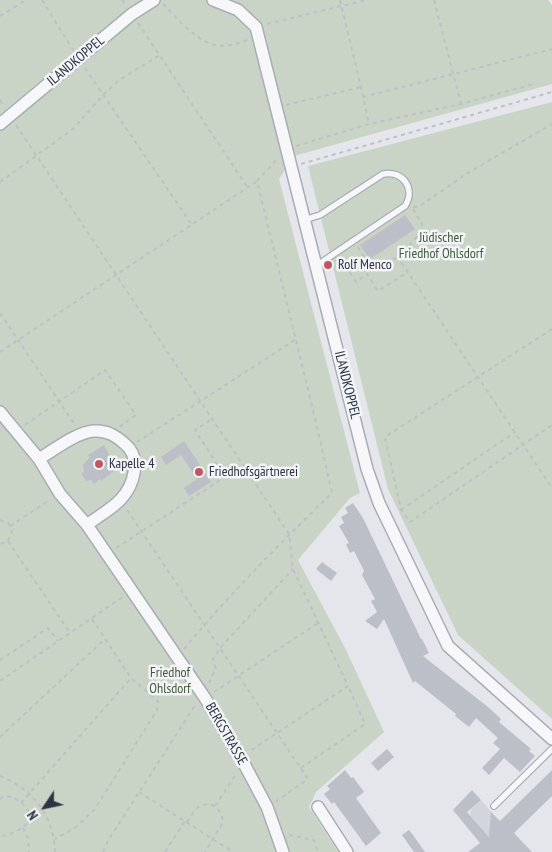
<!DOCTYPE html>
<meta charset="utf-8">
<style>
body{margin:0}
#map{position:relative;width:552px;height:852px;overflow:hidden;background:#e4e6eb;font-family:"PT Sans Narrow",sans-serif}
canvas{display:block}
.north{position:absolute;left:20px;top:782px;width:50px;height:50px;-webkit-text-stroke:4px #f4f5f8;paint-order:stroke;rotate:236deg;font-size:14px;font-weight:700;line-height:20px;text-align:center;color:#2d3341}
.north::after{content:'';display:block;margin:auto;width:18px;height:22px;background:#2d3341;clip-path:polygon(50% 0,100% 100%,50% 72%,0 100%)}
</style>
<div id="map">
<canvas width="552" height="852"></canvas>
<div class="north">N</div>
</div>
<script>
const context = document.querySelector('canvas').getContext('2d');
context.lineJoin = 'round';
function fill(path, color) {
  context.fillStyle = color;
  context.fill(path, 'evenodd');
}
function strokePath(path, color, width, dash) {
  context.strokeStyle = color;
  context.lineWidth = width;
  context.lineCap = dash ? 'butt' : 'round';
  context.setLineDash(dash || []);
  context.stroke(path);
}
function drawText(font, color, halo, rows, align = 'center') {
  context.font = font + ' "PT Sans Narrow",sans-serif';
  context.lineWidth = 5;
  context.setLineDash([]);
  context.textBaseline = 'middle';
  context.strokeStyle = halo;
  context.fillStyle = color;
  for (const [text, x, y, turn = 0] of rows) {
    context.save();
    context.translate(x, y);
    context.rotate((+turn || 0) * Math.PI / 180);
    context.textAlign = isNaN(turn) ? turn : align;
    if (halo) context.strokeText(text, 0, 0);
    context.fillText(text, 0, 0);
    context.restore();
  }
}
fill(new Path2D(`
 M481 800 493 814 491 816 502 852 470 815 471 809Z`), '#d3d5dc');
fill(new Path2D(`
 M0 0H548L552 5V84L294 156 279 179 360 493 350 498 298 560 346 650 384 732 316 792 309 807 338 852H0Z
 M552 102V719L458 635 388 489 308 166Z`), '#c9d4c6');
fill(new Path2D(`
 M405 215 415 229 370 259 360 245Z
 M184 441 211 482 189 496 184 488 197 479 181 455 166 465 161 457Z
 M104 445 117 469 101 481 100 479 94 484 91 480 86 481 81 473 84 472 83 465 90 457 88 455Z
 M353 503 363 518 421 639H422L429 653 423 656 488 707 501 719 499 722 531 749 529 751 535 756 520 772 504 758 489 775 482 768 500 749 493 743 498 738 476 718 469 727 455 716 456 714 415 681 413 683 384 619 377 629 365 621 377 612 371 601 375 599 362 575 364 571 354 551 350 553 346 544 349 543 339 526 344 523 341 517 348 513 345 508Z
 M322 562 337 573 331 581 316 569Z
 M387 749 394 757 378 771 371 763Z
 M345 770 351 778 353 777 364 792 356 798 381 833 366 846 334 802 332 804 324 794 330 789 327 786Z
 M552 770V796L514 833 532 852H468L480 843 453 810 472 790 481 800 467 812 489 837 491 812 500 821Z
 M409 830 413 835 425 852H414L402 835Z`), '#bcbfc7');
const service = new Path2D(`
 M304 220 320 215 383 174C403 170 416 189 405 206L316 266
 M494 806 552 749`);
const minor = new Path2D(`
 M213 0 238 10 256 27 367 469 379 503 448 646 552 739
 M0 124 132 14 154 0
 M0 412 39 459 60 494 87 525 205 698 241 758 267 807 283 852
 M39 459C55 449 77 432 94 431 107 430 116 436 125 444 142 458 134 485 121 499 112 509 97 517 87 525
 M318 807 347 852`);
strokePath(service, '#a9adb5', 8);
strokePath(minor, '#a9adb5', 14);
strokePath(new Path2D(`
 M42 0 73 50
 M122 0 126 5
 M340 0 361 87 369 124
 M434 0 461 104
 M163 4C176 17 197 42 216 45 226 47 237 44 247 40
 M0 16 26 0
 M138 23 248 188
 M267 24 366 0
 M85 68 192 225
 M363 97 552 49
 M0 100 4 107
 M286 105 361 87
 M16 125 289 534 293 569 348 686 250 751
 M296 146 369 124 461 104 534 84
 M301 164 552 92
 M0 182 73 129 104 94 118 81 160 55
 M413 207 420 206 466 174 552 124
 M413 209 422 223V231L402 254 401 262 552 488
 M358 247 368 263 374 268 380 267 394 258 401 262
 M341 259 356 282 367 274 378 291 408 272
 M0 313 75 425
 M552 329 385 437 401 510 410 522 552 425
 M0 352 256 182
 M25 425 105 370 136 415 119 427
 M137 442 295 340
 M127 510 308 779 275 802
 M401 510 515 432
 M0 520 8 523 12 532 8 541 0 544
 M10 526 50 500
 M8 541 70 633
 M116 548 225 477 195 430 212 419
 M92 619 131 678
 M184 649C230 594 280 543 332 493 309 389 282 285 257 181L278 158
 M0 660 48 628 58 641
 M0 681 124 596
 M209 683 216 669 213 659 220 648 293 569
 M214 692 318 623
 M0 737 105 639
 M301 768 365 724 348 686
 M0 776C33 789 54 816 55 852
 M139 792 233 852
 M0 799 4 796C16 796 34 808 28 822 25 827 20 829 15 832 10 834 6 836 0 836
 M21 803 131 678 158 701 157 710 95 809 75 828 55 839
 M215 806 237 773
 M187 822C191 817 194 809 200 806 212 800 222 810 223 822L205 852
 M23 828 28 838 29 852
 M289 835 314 840 318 852
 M103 852 109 839 196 704
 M165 852 185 821`), '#bec0c5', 2, [4, 4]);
strokePath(service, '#f7f7f9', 5.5);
strokePath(minor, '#f7f7f9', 11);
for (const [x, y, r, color] of [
 [328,265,5,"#c15761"],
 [99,464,5,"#c15761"],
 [199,472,5,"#c15761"]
]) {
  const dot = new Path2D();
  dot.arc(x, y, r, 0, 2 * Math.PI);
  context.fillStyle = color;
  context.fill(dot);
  strokePath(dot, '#f4f5f8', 2);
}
drawText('14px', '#2d3341', '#f4f5f8', [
 ["ILANDKOPPEL",76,61,-40],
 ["ILANDKOPPEL",347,385,76],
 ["BERGSTRASSE",226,734,60]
]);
drawText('14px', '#405c3c', '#f4f5f8', [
 ["Jüdischer",441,238],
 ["Friedhof Ohlsdorf",441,254],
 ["Friedhof",170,673],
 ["Ohlsdorf",170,689]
]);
drawText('14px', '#2d3341', '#f4f5f8', [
 ["Rolf Menco",338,265],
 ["Kapelle 4",109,464],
 ["Friedhofsgärtnerei",209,472]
], 'left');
</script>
